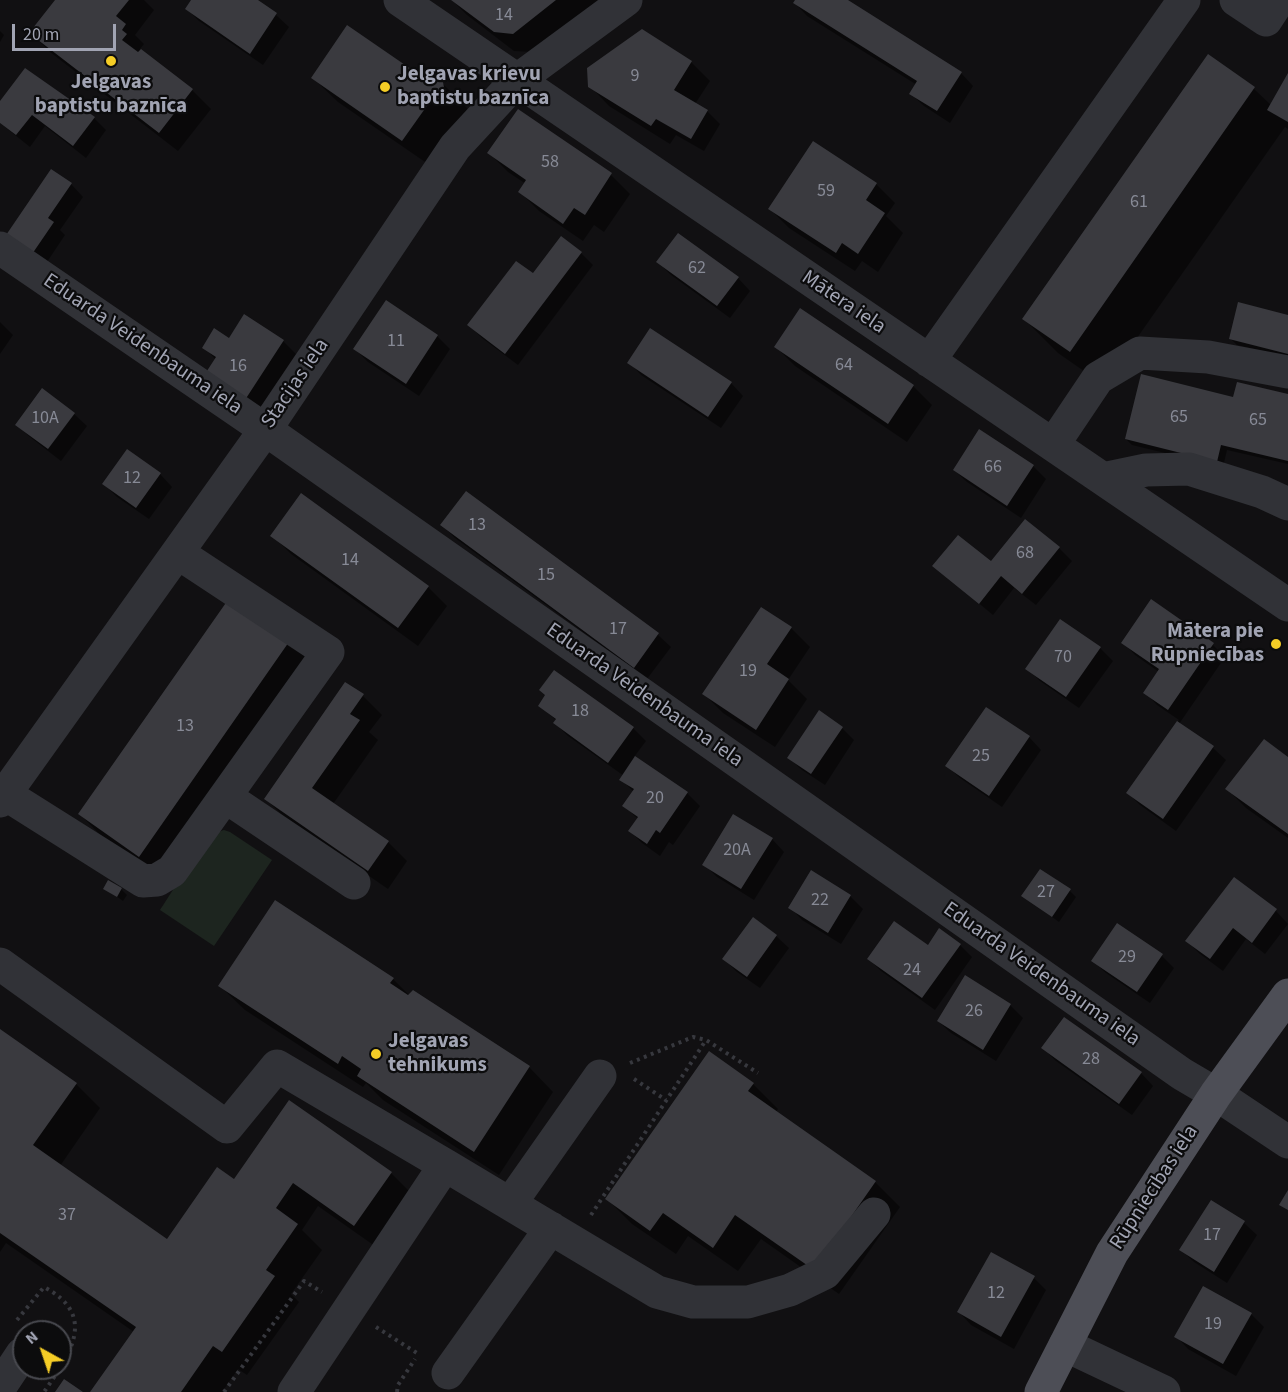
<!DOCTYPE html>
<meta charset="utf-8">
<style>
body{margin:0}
#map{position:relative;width:1288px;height:1392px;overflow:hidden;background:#111012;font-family:"Source Sans 3",sans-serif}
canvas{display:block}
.north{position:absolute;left:12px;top:1320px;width:60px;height:60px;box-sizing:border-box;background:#0c0c0d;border:2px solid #48494f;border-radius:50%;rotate:320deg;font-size:16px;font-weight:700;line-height:24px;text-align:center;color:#a1a4b3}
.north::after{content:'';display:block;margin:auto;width:21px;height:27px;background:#f5cd26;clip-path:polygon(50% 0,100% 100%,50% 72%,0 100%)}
.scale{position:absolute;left:12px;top:24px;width:104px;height:27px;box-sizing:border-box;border:3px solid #a1a4b3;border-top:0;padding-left:8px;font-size:18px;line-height:21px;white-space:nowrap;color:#a1a4b3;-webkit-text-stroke:4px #0c0c0d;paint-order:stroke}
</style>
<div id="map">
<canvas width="1288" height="1392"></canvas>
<div class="north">N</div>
<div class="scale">20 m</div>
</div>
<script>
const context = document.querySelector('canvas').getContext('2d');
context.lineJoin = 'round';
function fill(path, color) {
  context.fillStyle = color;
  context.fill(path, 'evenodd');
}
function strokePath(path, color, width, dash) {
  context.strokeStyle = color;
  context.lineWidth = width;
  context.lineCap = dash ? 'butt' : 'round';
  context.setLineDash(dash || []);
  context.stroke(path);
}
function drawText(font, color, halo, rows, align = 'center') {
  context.font = font + ' "Source Sans 3",sans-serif';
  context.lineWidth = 4.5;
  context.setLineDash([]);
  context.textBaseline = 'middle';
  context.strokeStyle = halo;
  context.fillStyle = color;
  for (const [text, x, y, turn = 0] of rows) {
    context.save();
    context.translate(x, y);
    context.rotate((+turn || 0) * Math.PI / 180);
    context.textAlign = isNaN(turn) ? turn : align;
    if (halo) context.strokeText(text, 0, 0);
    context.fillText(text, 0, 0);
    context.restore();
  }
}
fill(new Path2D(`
 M224 830 230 832 272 860 214 946 160 910C173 892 204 835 224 830Z`), '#1d251f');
fill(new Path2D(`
 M57 0H144L154 10 135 35 144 44 140 49 192 90 211 109 178 151 50 52 31 33Z
 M193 0H255L276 15 289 27 263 65 199 21 187 9Z
 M452 0H598L532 52 514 51 467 15Z
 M797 0H845L961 73 973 86 950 123 924 106 911 94 917 85 807 16 795 3Z
 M0 31 4 35 0 42Z
 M1208 56 1254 89 1271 105 1288 76V129L1285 127 1104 385 1058 353 1024 319Z
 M691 62 710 81 695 104 707 111 720 124 704 151 676 135 670 144 609 106 590 86Z
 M313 78 424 80 442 83 467 108 469 118 428 164 338 102Z
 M0 104 94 118 106 130 86 158 45 126 30 147 0 123Z
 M518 111 611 175 630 194 604 232 594 225 583 241 539 211 520 192 526 184 508 172 489 153Z
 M71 184 83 197 60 230 65 235 41 271 16 254Z
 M876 184 895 203 886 216 903 233 878 272 862 261 855 271 789 228 770 209Z
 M581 253 593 265 518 365 482 338 469 325Z
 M658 262 738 278 750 291 730 318 671 275Z
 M386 303 437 336 450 349 419 396 368 362 355 349Z
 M1288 316V357L1237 345 1231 339Z
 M0 322 13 335 0 354Z
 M230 340 283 341 296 354 256 414 216 360 204 347Z
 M776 347 913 386 932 405 907 442 795 366Z
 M629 362 731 383 743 396 721 428 641 375Z
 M1288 396V464L1227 450 1223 467 1132 445 1126 439 1234 398Z
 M74 414 87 426 61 461 30 437 17 425Z
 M980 431 1033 466 1046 479 1021 518 967 482 954 470Z
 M160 474 172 487 149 519 117 497 104 484Z
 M466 493 658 635 671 647 647 679 455 538 442 525Z
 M272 535 428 587 447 606 418 646 291 554Z
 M1059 548 1072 561 1036 605 1014 588 993 615 934 566 991 563Z
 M791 628 810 647 788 680 807 699 775 747 723 713 704 694Z
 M290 641 315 665 165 881 104 839 80 814Z
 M1123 642 1213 645 1225 657 1179 724 1213 748 1226 760 1176 831 1140 805 1128 793 1179 720 1157 705 1145 692 1159 672 1135 655Z
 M1100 648 1113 661 1079 708 1040 681 1027 668Z
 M555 672 633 728 646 741 634 757 687 793 700 806 673 845 669 842 660 856 642 843 630 831 638 819 624 806 634 792 621 779 624 776 568 736 555 723 557 721 539 705 546 695Z
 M363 696 382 715 369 732 378 740 333 804 388 842 407 861 388 889 285 818 266 799Z
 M842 728 854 740 825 785 802 770 789 758Z
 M1029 737 1041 750 1002 807 960 778 947 766Z
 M1288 759V838L1246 808 1227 789Z
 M772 839 784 852 754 900 717 877 704 864Z
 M812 872 850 896 863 909 841 944 802 920 790 907Z
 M1234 879 1276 911 1288 924 1265 954 1246 939 1223 971 1200 954 1187 941Z
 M105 888 121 889 127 895 123 901Z
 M1070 891 1076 897 1059 922 1023 896Z
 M776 936 789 948 760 988 737 972 724 959Z
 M960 945 972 957 935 1010 881 971 869 959 928 947Z
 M1162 956 1174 968 1150 1003 1106 973 1093 961Z
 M393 979 410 996 529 1067 553 1092 499 1175 383 1100 366 1083 363 1087 245 1010 220 986Z
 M1010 1005 1023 1018 996 1061 951 1033 938 1021Z
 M0 1031 76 1084 100 1108 60 1166 167 1241 234 1181 289 1102 391 1173 416 1198 379 1249 318 1206 302 1230 322 1250 291 1294 299 1302 247 1375 238 1369 222 1392H92L134 1332 6 1243 0 1252Z
 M1043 1048 1141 1073 1153 1086 1132 1115 1056 1061Z
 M709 1054 753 1084 778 1109 776 1112 875 1182 900 1207 839 1294 761 1239 738 1271 688 1236 676 1254 632 1224 607 1199Z
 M1211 1202 1244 1223 1257 1235 1227 1283 1194 1262 1181 1250Z
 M1034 1278 1046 1290 1014 1349 971 1325 959 1312Z
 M1203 1288 1251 1314 1264 1327 1236 1376 1188 1349 1176 1336Z`), '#0007');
fill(new Path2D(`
 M55 0H129L116 16 126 24 122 30 127 34 122 40 138 52 141 49 193 89 159 133 29 33Z
 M191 0H258L277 13 250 54 185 9Z
 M451 0H556L513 34 494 32Z
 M795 0H848L962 72 937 111 909 94 917 81 793 3Z
 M347 25 424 78 435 75 443 82 445 93 439 101 429 103 402 141 311 78Z
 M642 29 692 61 674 90 708 110 691 139 656 119 651 126 588 87 587 68Z
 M1208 54 1255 87 1070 352 1022 319Z
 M25 68 95 117 73 146 32 115 16 135 0 123V101Z
 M1288 73V122L1267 110Z
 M518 109 612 173 585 215 574 208 563 224 518 192 526 180 487 153Z
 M813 141 877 183 866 200 885 213 858 254 842 243 836 253 768 209Z
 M51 169 72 183 48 218 54 222 28 260 2 241Z
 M678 233 739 277 717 306 656 262Z
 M561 236 582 252 505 354 467 325 516 261 533 273Z
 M386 300 438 335 406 384 353 349Z
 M1238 302 1288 315V354L1229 339Z
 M800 308 914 385 888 424 774 347Z
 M244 314 284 340 243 403 203 377 216 357 202 348 214 328 229 338Z
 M650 328 732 382 708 417 627 363Z
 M1141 374 1233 397 1237 382 1288 394V461L1221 445 1217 462 1125 439Z
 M42 388 75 413 48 449 15 425Z
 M979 429 1034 465 1007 506 953 470Z
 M127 449 161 473 136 508 102 484Z
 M466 491 659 633 634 668 440 525Z
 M301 493 429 586 398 628 270 536Z
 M1025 519 1060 547 1022 594 1001 576 979 604 932 566 958 535 991 561Z
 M230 597 291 639 139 857 78 814Z
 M1151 599 1214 643 1168 710 1143 693 1159 669 1121 643Z
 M761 607 792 627 767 664 789 679 756 730 702 694Z
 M1060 619 1101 647 1066 697 1025 669Z
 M554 670 634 727 608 763 553 723 556 719 538 706 545 695 539 690Z
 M345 682 364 694 350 714 360 720 312 788 389 841 368 871 264 799Z
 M986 707 1030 736 989 796 945 766Z
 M819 710 843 727 811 774 787 758Z
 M1177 721 1214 746 1163 819 1126 793Z
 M1264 739 1288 757V834L1225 789Z
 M635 756 688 792 660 833 656 830 647 844 628 831 638 817 622 806 634 789 619 780Z
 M733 814 773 838 741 889 702 865Z
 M1040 869 1071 889 1052 917 1021 896Z
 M811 870 851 895 828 933 788 908Z
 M1234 877 1277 909 1252 943 1233 928 1210 959 1185 941Z
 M108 880 122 888 117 897 103 889Z
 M275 900 394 978 390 983 408 995 413 990 530 1066 474 1152 357 1076 361 1069 342 1056 338 1064 218 986Z
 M753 917 777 935 747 977 722 959Z
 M894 921 928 945 939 928 961 944 922 998 867 959Z
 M1117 923 1163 954 1137 992 1091 961Z
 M965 975 1011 1004 983 1050 937 1021Z
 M1064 1017 1142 1072 1119 1104 1041 1048Z
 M0 1029 77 1083 33 1145 167 1239 217 1167 234 1179 289 1100 392 1172 354 1226 293 1183 276 1208 298 1224 266 1270 275 1276 222 1352 213 1346 181 1392H90L136 1327 0 1233Z
 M709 1051 754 1083 748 1091 876 1181 814 1270 735 1215 713 1248 663 1213 650 1231 605 1199Z
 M1288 1190V1210L1279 1205Z
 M1211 1200 1245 1221 1214 1272 1179 1250Z
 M991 1252 1035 1276 1001 1337 957 1312Z
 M1203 1286 1252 1313 1223 1364 1174 1337Z
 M64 1379 83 1392H55Z`), '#3a3a3f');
strokePath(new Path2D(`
 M630 1063 693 1037 706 1040 758 1073
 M634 1079 666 1100
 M591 1215 706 1040
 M17 1320 44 1287C99 1316 69 1355 44 1392
 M376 1327 420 1355
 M224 1392 304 1281 322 1292
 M397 1392 398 1385 415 1359`), '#37383e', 4, [3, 4.5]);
strokePath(new Path2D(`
 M400 0 1288 605
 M1236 0 1266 20 1279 0
 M0 248 276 437 1182 1074 1216 1094 1288 1142
 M929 361 1184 0
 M1053 445 1098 378 1140 353 1208 357 1288 372
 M1103 479 1146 470 1189 469 1262 492 1288 504
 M5 794 143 881 157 880 172 871 328 652 178 553
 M226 797 354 883
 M0 801 265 430 455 147 516 81 626 0
 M0 964 227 1127 277 1066 445 1165 294 1392
 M445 1165 657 1292 693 1302H748L790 1290 825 1273 874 1214
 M510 1204 600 1076
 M1065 1345 1164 1392
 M448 1373 551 1228
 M0 1387 22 1354`), '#313237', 33);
strokePath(new Path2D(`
 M1041 1392 1112 1253 1216 1094 1288 995`), '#4d4e56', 33);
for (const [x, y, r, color] of [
 [111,61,6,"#f5cd26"],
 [385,87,6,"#f5cd26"],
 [1276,644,6,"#f5cd26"],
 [376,1054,6,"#f5cd26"]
]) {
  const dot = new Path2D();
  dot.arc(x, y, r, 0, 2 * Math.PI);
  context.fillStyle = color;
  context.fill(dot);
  strokePath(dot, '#0c0c0d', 2);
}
drawText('18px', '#878a96', null, [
 ["14",504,16],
 ["9",635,77],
 ["58",550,163],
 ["59",826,192],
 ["61",1139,203],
 ["62",697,269],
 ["11",396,342],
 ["64",844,366],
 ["16",238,367],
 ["65",1179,418],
 ["10A",45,419],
 ["65",1258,421],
 ["66",993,468],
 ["12",132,479],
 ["13",477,526],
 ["68",1025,554],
 ["14",350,561],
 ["15",546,576],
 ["17",618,630],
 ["70",1063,658],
 ["19",748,672],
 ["18",580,712],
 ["13",185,727],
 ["25",981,757],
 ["20",655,799],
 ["20A",737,851],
 ["27",1046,893],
 ["22",820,901],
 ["29",1127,958],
 ["24",912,971],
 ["26",974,1012],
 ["28",1091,1060],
 ["37",67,1216],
 ["17",1212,1236],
 ["12",996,1294],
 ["19",1213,1325]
]);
drawText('bold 21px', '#a1a4b3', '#0c0c0d', [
 ["Jelgavas krievu",397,75],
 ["baptistu baznīca",397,99],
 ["Jelgavas",111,83,"center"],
 ["baptistu baznīca",111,107,"center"],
 ["Mātera pie",1264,632,"right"],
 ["Rūpniecības",1264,656,"right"],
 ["Jelgavas",388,1042],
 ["tehnikums",388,1066]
], 'left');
drawText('21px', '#a1a4b3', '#0c0c0d', [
 ["Mātera iela",843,303,34],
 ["Eduarda Veidenbauma iela",142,345,34],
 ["Stacijas iela",296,384,-56],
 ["Eduarda Veidenbauma iela",644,696,35],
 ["Eduarda Veidenbauma iela",1041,975,35],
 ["Rūpniecības iela",1155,1188,-57]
]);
</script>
